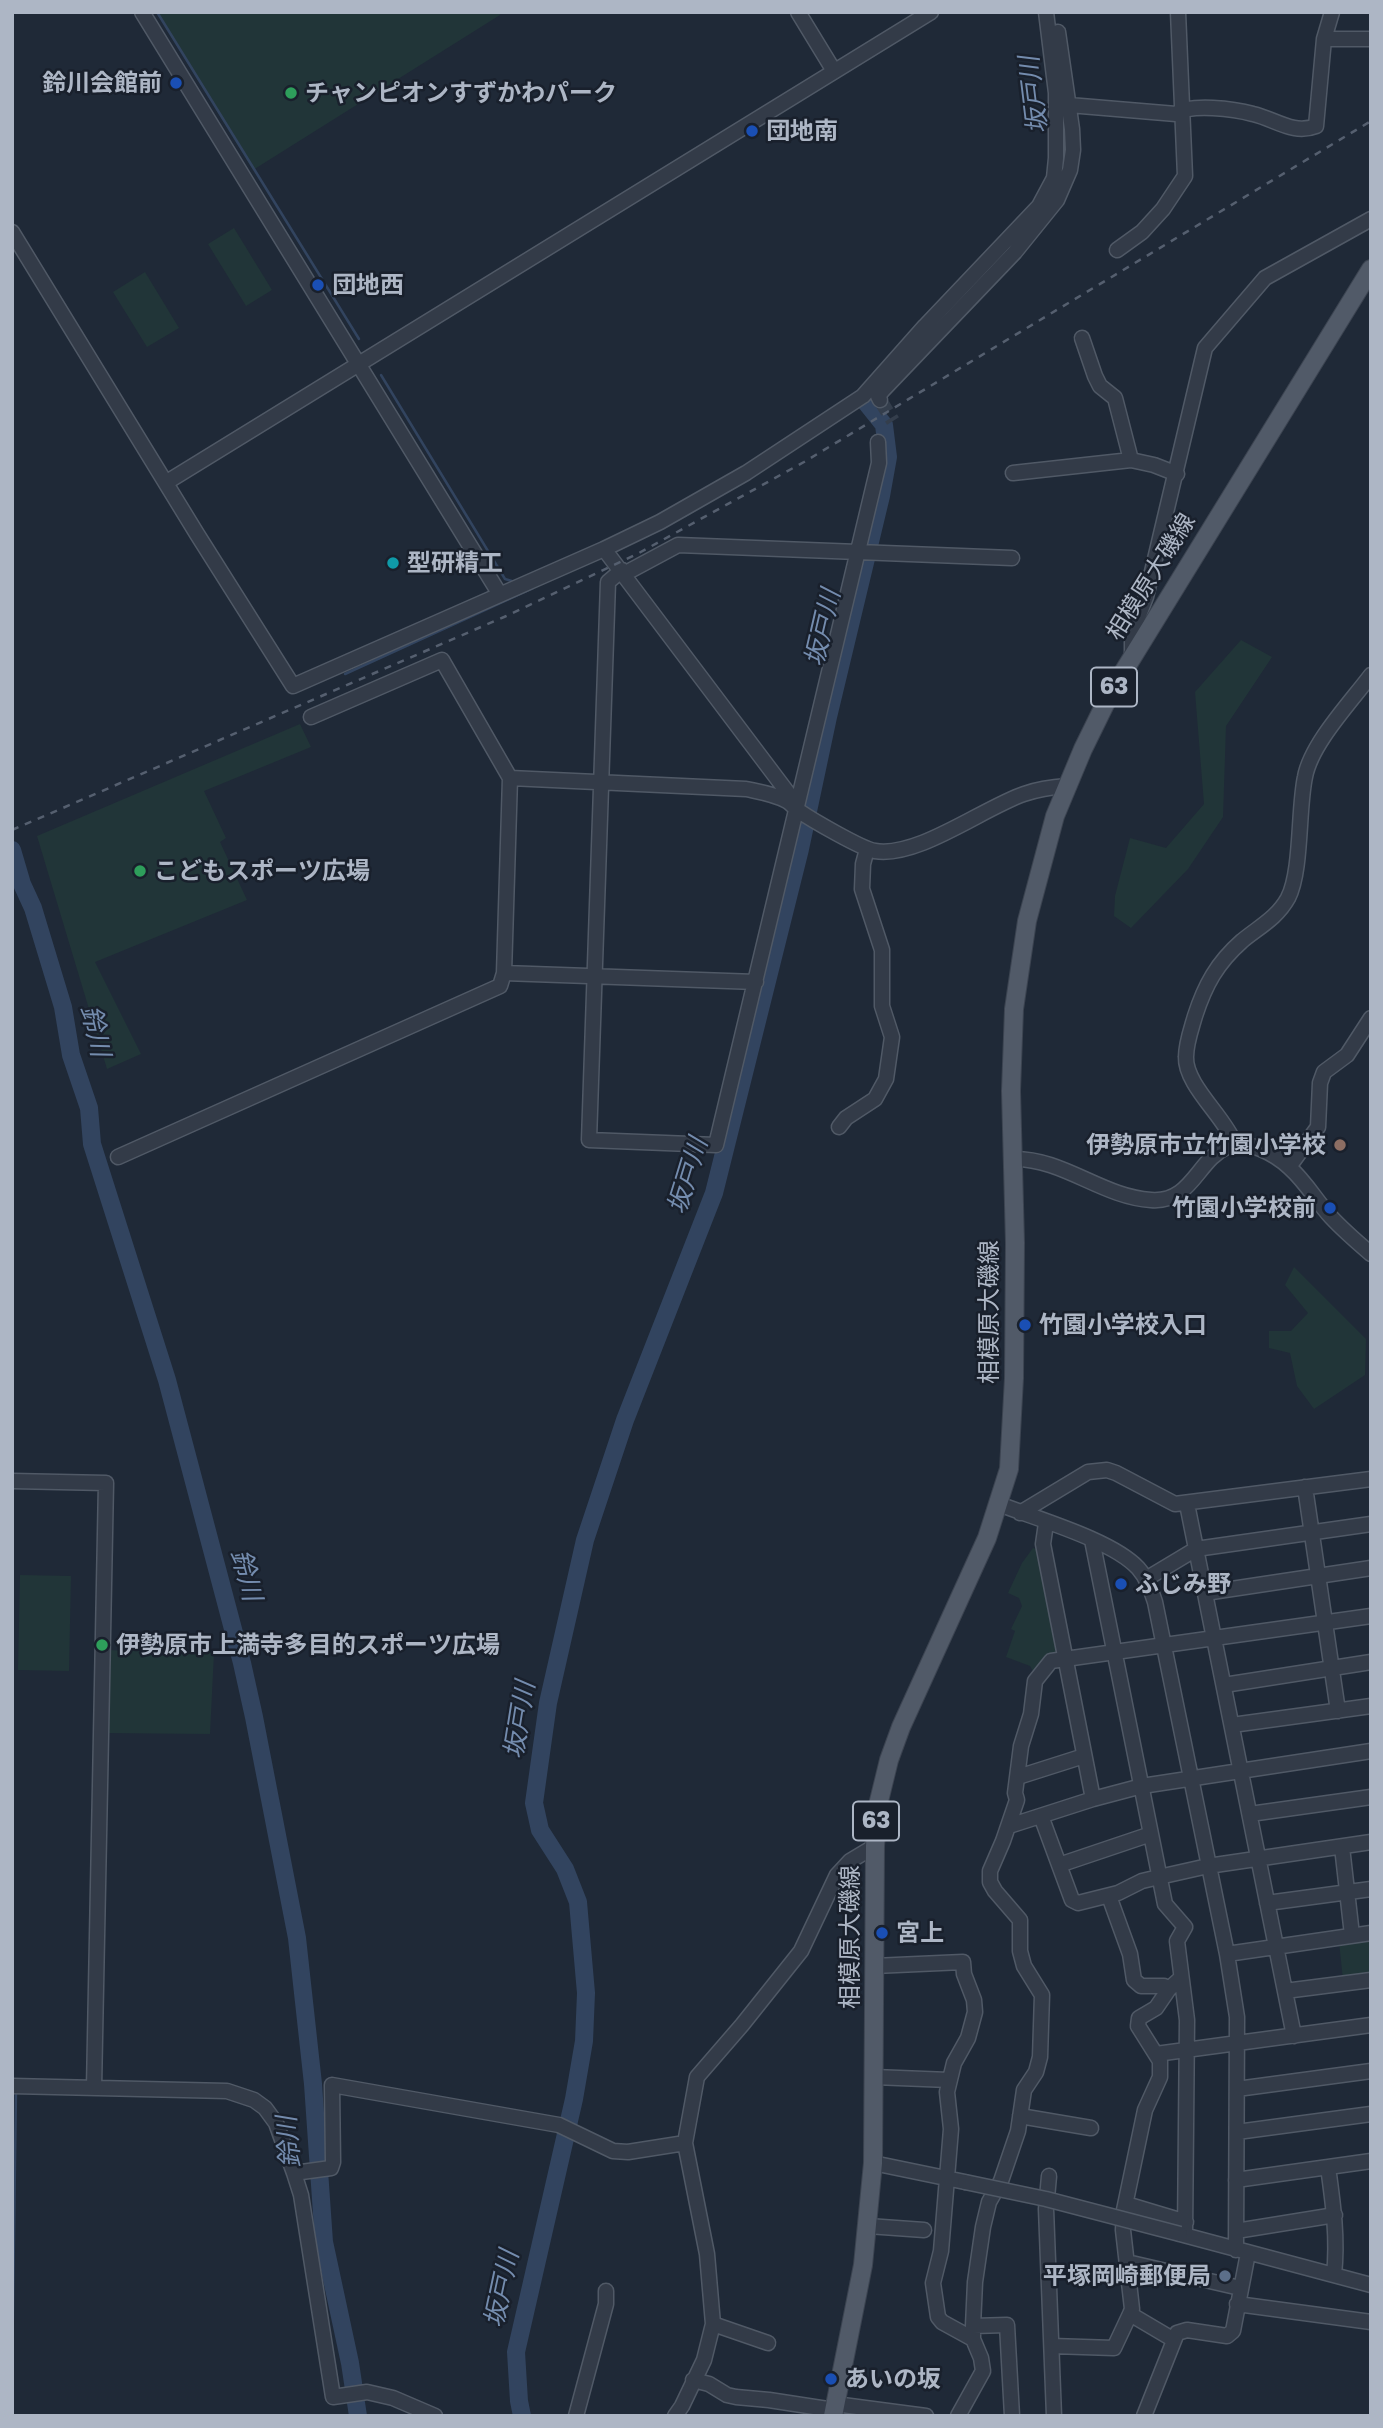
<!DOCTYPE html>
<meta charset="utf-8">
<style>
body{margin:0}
#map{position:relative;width:1383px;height:2428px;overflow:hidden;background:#1f2937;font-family:"Golos Text",sans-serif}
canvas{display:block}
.frame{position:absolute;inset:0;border:14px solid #adb6c5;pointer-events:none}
</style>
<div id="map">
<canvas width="1383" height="2428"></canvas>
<div class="frame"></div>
</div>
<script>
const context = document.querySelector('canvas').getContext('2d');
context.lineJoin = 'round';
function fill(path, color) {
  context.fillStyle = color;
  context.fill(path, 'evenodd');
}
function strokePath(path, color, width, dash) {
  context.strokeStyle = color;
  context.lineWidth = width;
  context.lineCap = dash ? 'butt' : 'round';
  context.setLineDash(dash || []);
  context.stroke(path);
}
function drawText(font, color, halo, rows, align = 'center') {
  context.font = font + ' "Golos Text","Noto Sans JP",sans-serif';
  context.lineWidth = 5;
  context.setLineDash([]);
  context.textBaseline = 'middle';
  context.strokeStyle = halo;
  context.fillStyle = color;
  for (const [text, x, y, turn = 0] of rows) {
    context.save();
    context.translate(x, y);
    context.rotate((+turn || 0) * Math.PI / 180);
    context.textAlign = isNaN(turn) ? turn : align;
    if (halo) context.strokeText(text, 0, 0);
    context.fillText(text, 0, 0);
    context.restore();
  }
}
fill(new Path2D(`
 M156 12H499L500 15 253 170Z
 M234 228 272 290 246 306 208 244Z
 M145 272 179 328 147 347 113 292Z
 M1241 640 1272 657 1226 726 1223 817 1188 869 1131 928 1114 916 1115 896 1130 838 1166 848 1204 804 1195 692Z
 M300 724 311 747 204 791 226 838 220 842 247 900 95 962 141 1054 107 1069 37 836Z
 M1294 1267 1366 1339 1365 1375 1314 1409 1297 1386 1290 1353 1269 1348V1331H1291L1308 1313 1285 1285Z
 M1033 1548 1039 1550 1061 1656 1034 1673 1030 1666 1006 1657 1015 1631 1011 1629 1022 1606 1019 1598 1008 1593 1022 1563Z
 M20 1575 71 1576 69 1671 18 1670Z
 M105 1650 214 1653 210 1734 103 1733Z
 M1371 1938V1976L1343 1980 1339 1942Z`), '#213538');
strokePath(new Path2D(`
 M157 12 359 339
 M381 375 505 579 515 582
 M685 516 712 500
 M345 674 533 588
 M12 2379 16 2090`), '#32445f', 2.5);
strokePath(new Path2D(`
 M12 850 22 884 33 908 63 1007 71 1055 89 1108 92 1144 167 1380 242 1663 254 1717 297 1938 313 2084 324 2242 350 2363 358 2416
 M522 2416 519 2401 516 2352 574 2099 584 2041 586 1993 578 1902 565 1869 540 1830 534 1803 548 1703 585 1540 625 1420 714 1193 800 849 828 717 881 496 888 457 884 425 864 400 879 384`), '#32445f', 18);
strokePath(new Path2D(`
 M880 400 893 421`), '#343e4c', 14, [14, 7]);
const minor = new Path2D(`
 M142 12 499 593
 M798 12 834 71
 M1324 39H1371
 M1069 105 1176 114C1190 103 1235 109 1253 114 1275 119 1293 135 1316 126L1324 39 1332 12
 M12 232 197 534 293 686 604 549 788 793 790 802
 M1117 250 1142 232 1163 209 1185 176 1178 12
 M1082 338 1095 376 1100 386 1115 398 1131 460
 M880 400 878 396 883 390 1015 252 1057 200 1070 170 1073 150 1072 129 1058 32
 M1013 473 1131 460 1154 465 1177 474
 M167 482 931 12
 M604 549 660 522 746 473 863 396 925 326 1039 206 1054 178 1056 158V93L1046 12
 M622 570 608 582 589 1140 716 1145 879 463 878 442
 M624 574 678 545 1012 558
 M1132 655V633L1146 597 1205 348 1265 278 1371 219
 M311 717 442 660 510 778
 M504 973 756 982
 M839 1127 846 1118 875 1099 886 1079 892 1037 882 1006V950L862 889 863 864 867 849
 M1235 1144C1225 1117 1185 1085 1186 1057 1186 1043 1191 1030 1195 1016 1205 985 1217 963 1242 941 1259 927 1277 918 1288 898 1302 871 1298 809 1305 777 1311 744 1350 703 1371 675
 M118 1157 500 986 504 973 510 778 746 789C760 792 774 794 787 801 792 804 794 808 799 811 812 820 862 849 875 851 918 858 983 808 1024 794 1038 789 1052 787 1067 786
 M1013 1159C1063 1158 1102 1197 1151 1200 1192 1203 1197 1160 1227 1147 1246 1138 1275 1154 1290 1168 1306 1182 1317 1202 1331 1217 1344 1231 1357 1242 1371 1254
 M1289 1167 1318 1127 1320 1083 1324 1072 1347 1055 1371 1018
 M12 1481 106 1483 94 2088
 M1305 1487 1338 1711
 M999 1504C1037 1519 1112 1540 1138 1568 1147 1578 1151 1590 1155 1602L1227 1954 1237 2017 1236 2250
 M1187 1504 1294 2036
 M1020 1513 1088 1472 1107 1470 1116 1473 1175 1504 1371 1479
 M1046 1523 1043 1544 1093 1799
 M1092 1540 1165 1904 1185 1927 1177 1941 1187 2020 1185 2235
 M1146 1579 1196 1549 1371 1524
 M1205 1593 1371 1568
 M1224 1685 1371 1662
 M1232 1725 1371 1706
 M1018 1777 1084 1756
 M1250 1814 1371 1797
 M1041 1816 1072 1900 1078 1903 1118 1893 1142 1881 1159 1877 1208 1866 1371 1842
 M1009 1826 1093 1799 1142 1786 1371 1751
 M1342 1847 1352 1935
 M1059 1865 1151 1834
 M1109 1896 1130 1954 1134 1980 1141 1986H1164L1169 1989
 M1267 1903 1371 1889
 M1227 1954 1371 1933
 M874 1966 963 1962 964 1974 974 2000 975 2012 968 2038 954 2063 947 2092 951 2129 941 2251 933 2283 938 2317 942 2322 973 2339
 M1285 1991 1371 1980
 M1156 2054 1371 2025
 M874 2077 949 2080
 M12 2086 227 2091 254 2100 265 2108 276 2123 294 2173 301 2195 333 2397 367 2392 393 2398 435 2416
 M1237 2089 1371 2071
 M1020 2116 1091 2128
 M1237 2132 1371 2114
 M873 2163 965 2182
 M1328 2167C1333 2203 1338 2238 1334 2275
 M294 2173 331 2168 333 2162 332 2085 559 2125 613 2151 628 2152 685 2143
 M1049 2176 1046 2209 1054 2416
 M1236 2180 1371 2161
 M1126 2204 1186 2222
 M868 2226 924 2230
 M1236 2231 1335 2215
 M1180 2234 1371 2285
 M1127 2262 1240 2288
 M1237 2304 1371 2322
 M1130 2314 1174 2340
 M713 2324 768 2343
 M973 2326 1007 2325 1012 2416
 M1052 2346 1114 2348 1130 2314 1132 2309 1123 2230 1124 2210 1145 2110 1160 2077V2061L1138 2026 1139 2018 1156 2008 1169 1989 1181 1978
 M693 2380 709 2384 727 2395 736 2397 769 2400 834 2410
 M835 2404 926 2416
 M576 2416 606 2304V2291
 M675 2416 682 2406 704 2360 713 2324 707 2254 685 2143 697 2077 742 2025 801 1951 837 1875 850 1861 875 1846
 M958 2416 983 2371 981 2358 973 2339V2326L975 2282 983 2227 989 2202 1001 2181 1018 2131 1024 2090 1036 2072 1040 2057 1042 1995 1024 1966 1020 1951V1920L995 1891 990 1882V1871L1003 1841 1017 1800 1015 1793 1021 1746 1031 1714 1035 1681 1051 1661 1371 1616
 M1144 2416 1177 2333 1187 2330 1227 2336 1233 2331 1248 2253`);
const major = new Path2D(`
 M833 2416 863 2265 873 2163 875 1846 878 1805 889 1760 901 1727 987 1538 1009 1469 1014 1378 1015 1243 1011 1091 1014 1009 1027 921 1055 816 1083 749 1111 692 1371 269`);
strokePath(minor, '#505966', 17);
strokePath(major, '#3c4451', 20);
strokePath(minor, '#333b48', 14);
strokePath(major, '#515a68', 18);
strokePath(new Path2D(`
 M12 830 504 617 639 553 804 462 1371 121`), '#555f6f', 2.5, [7, 7]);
const minorBridge = new Path2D(`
 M965 2182 1046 2199 1180 2234`);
strokePath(minorBridge, '#505966', 17, []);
strokePath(minorBridge, '#333b48', 14);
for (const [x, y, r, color] of [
 [176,83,7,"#1a4fb4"],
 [291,93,7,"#2e9e5b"],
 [752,131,7,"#1a4fb4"],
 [318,285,7,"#1a4fb4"],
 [393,563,7,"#0f9aa8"],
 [140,871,7,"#2e9e5b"],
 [1340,1145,7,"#8d6e63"],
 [1330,1208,7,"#1a4fb4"],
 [1025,1325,7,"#1a4fb4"],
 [1121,1584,7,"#1a4fb4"],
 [102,1645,7,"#2e9e5b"],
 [882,1933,7,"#1a4fb4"],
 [1225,2276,7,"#5c6f8a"],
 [831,2379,7,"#1a4fb4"]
]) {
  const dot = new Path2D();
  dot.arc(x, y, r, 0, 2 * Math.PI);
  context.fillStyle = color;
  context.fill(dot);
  strokePath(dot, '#19202c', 2.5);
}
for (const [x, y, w] of [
 [1114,687,46],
 [876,1821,46]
]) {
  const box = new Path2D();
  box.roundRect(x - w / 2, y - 19.5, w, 39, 5);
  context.fillStyle = '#19202c';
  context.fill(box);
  strokePath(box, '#adb6c5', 2);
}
drawText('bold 23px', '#adb6c5', null, [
 ["63",1114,687],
 ["63",876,1821]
]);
drawText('bold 24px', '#adb6c5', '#19202c', [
 ["鈴川会館前",162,83,"right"],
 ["チャンピオンすずかわパーク",305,93],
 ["団地南",766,131],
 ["団地西",332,285],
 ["型研精工",407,563],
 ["こどもスポーツ広場",154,871],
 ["伊勢原市立竹園小学校",1326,1145,"right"],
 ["竹園小学校前",1316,1208,"right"],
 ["竹園小学校入口",1039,1325],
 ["ふじみ野",1135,1584],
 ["伊勢原市上満寺多目的スポーツ広場",116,1645],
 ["宮上",896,1933],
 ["平塚岡崎郵便局",1211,2276,"right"],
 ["あいの坂",845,2379]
], 'left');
drawText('24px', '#adb6c5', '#19202c', [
 ["相模原大磯線",1151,577,-58],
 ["相模原大磯線",989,1312,-90],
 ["相模原大磯線",850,1937,-90]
]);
drawText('italic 26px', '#748cae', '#19202c', [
 ["坂戸川",1034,95,-97],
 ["坂戸川",823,628,-77],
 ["鈴川",95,1031,77],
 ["坂戸川",688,1176,-73],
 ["鈴川",246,1575,75],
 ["坂戸川",520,1720,-81],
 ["鈴川",289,2142,-95],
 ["坂戸川",502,2289,-78]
]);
</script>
